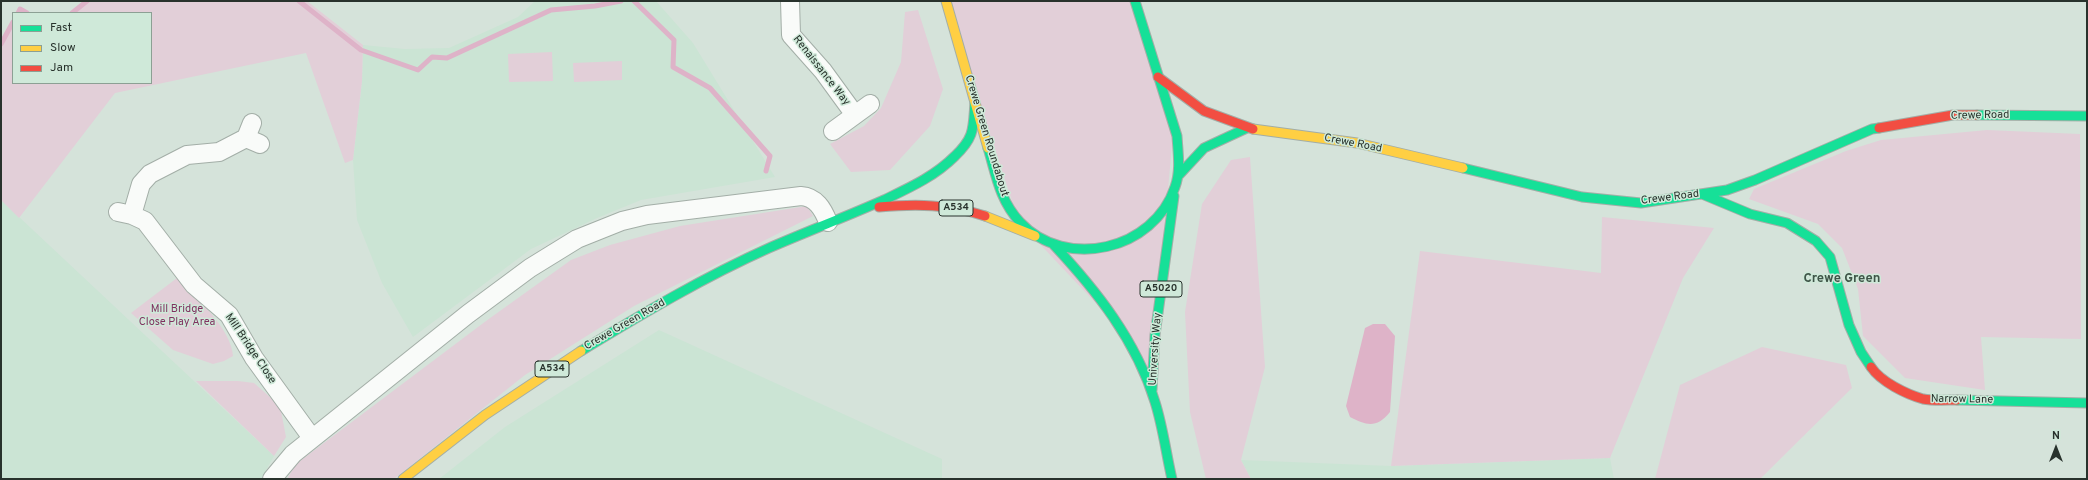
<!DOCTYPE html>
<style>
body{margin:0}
#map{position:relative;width:2088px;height:480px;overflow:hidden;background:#d5e3da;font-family:Overpass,sans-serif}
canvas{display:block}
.frame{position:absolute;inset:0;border:2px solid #28322c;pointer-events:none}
.legend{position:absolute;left:12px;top:12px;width:140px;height:72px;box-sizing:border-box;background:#cfe9d9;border:1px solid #8ca094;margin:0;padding:5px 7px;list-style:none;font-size:12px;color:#28322c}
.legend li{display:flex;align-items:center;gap:8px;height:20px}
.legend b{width:20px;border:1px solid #8ca094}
.north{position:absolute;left:2036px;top:428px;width:40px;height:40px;-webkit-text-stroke:3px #cfe9d9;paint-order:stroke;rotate:0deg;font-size:11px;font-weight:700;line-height:16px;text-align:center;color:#28322c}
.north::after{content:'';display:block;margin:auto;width:14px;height:18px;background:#28322c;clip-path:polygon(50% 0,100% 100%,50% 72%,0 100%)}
</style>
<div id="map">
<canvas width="2088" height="480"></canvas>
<div class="frame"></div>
<ul class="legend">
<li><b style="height:5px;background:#16e098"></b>Fast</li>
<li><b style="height:5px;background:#ffcf43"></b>Slow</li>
<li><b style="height:5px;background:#f24e42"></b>Jam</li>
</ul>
<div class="north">N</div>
</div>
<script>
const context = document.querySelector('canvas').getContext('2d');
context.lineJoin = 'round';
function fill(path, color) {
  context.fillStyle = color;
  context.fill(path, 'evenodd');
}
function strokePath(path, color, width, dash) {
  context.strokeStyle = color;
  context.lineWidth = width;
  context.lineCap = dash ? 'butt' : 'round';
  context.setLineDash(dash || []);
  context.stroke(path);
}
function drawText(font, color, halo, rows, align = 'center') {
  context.font = font + ' Overpass,sans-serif';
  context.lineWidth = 3;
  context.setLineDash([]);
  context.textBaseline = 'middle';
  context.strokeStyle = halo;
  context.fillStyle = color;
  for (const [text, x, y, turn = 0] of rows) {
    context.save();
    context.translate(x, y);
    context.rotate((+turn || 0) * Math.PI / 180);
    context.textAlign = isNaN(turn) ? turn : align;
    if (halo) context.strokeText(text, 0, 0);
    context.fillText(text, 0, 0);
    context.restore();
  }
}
fill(new Path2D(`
 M535 1H656L693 43 775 177 641 200 597 218 531 249 413 337 382 283 357 220 353 160 362 81 363 45 405 49 449 48 518 17Z
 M1 200 274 456 261 479H1Z
 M659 330 942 459V479H439L505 427Z
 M1610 458 1614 479H1251L1241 460 1391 466Z`), '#cbe4d4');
fill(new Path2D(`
 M87 1H307L363 45 362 81 353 160 345 163 306 53 115 93 19 218 1 200V44L13 22V83H151V13H72Z
 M946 1H1135L1174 123 1150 389 1123 332 1019 222Z
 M918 10 943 89 930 126 890 170 851 172 830 144 864 126 881 108 901 62 905 12Z
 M552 52 553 81 509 82 508 54Z
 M622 61V80L574 82 573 63Z
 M1987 130 2080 134 2081 339 1981 337 1985 390 1905 378 1863 336 1858 289 1842 248 1818 224 1749 199 1754 189 1846 151 1881 140Z
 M1250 157 1265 367 1241 460 1251 479H1206L1190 412 1185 312 1202 204 1231 160Z
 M807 206 813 216 634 306 525 375 394 479H287L296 464 486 321 571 260 610 245 680 226Z
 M1602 217 1714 228 1683 278 1610 458 1391 466 1420 251 1601 273Z
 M177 278C195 295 232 330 233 356L224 361 213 364 173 350 131 313Z
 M1762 347 1846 365 1852 388 1760 479H1655L1680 385Z
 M196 381H238L254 383 280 406 286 437 274 456Z`), '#e2cfd8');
fill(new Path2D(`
 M1373 324H1385L1395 336 1390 412C1377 428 1367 426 1350 417L1346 406 1365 328Z`), '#deb3c8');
strokePath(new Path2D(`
 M299 1 361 50 418 70 432 57 447 58 551 10 595 6 621 1
 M634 1 674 40 673 67 710 88 770 156 766 171
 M18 13 20 9 27 13
 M72 13 87 1
 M1 44 13 22`), '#deb3c8', 5);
const street = new Path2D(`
 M790 1 791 35 823 71 855 115
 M252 123 246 138 260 144
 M833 131 870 104
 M118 212 132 215 145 221 194 285 229 315 254 358 312 438
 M132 215 141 184 150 174 187 155 219 152 246 138
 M272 479 293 454 468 314 530 268 577 239 622 221 647 215 801 196C816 197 823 209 828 222`);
const fast = new Path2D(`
 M1977 115 2087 116
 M988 148C996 175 1000 201 1020 222 1066 271 1154 250 1175 187 1181 171 1178 153 1177 136L1135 1
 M1463 168 1582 197 1641 203 1727 190 1755 180 1872 129 1879 128
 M1178 176 1204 148 1247 128
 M1702 194 1750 214 1787 223 1816 241 1830 257 1849 325 1861 352 1871 367
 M1053 244C1096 290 1136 340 1155 402 1163 427 1166 453 1172 479
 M581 351C642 314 704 277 769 248 808 231 848 216 886 199 911 187 935 176 955 156 975 137 973 128 975 102
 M1152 390 1155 335 1174 196
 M1957 400 2087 403`);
const slow = new Path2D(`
 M946 1 988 148
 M1253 129 1357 143 1463 168
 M985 216 1035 236
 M403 479 485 415 581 351`);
const jam = new Path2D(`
 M1158 77 1204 111 1253 129
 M1879 128 1953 115H1977
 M879 207C916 204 949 204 985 216
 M1871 367C1881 382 1906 394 1923 399 1933 401 1947 400 1957 400`);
strokePath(street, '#a3aea7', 20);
strokePath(fast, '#a3aea7', 11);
strokePath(slow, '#a3aea7', 11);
strokePath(jam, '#a3aea7', 11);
strokePath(street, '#f9fbf9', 18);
strokePath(fast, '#16e098', 9);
strokePath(slow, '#ffcf43', 9);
strokePath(jam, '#f24e42', 9);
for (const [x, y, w] of [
 [956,208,34],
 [1161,289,42],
 [552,369,34]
]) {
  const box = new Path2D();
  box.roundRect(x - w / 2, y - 8, w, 16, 3);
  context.fillStyle = '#cfe9d9';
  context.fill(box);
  strokePath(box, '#28322c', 1);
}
drawText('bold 10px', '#28322c', null, [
 ["A534",956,208],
 ["A5020",1161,289],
 ["A534",552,369]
]);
drawText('11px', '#28322c', '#cfe9d9', [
 ["Renaissance Way",821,71,52],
 ["Crewe Road",1980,116,-1],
 ["Crewe Green Roundabout",986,136,73],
 ["Crewe Road",1353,144,11],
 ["Crewe Road",1670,198,-7],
 ["Crewe Green Road",625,325,-30],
 ["Mill Bridge Close",250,349,56],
 ["University Way",1156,349,-86],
 ["Narrow Lane",1962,400,1]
]);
drawText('11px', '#813160', '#cfe9d9', [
 ["Mill Bridge",177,310],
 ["Close Play Area",177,323]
]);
drawText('bold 13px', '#3f5548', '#cfe9d9', [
 ["Crewe Green",1842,279]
]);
</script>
